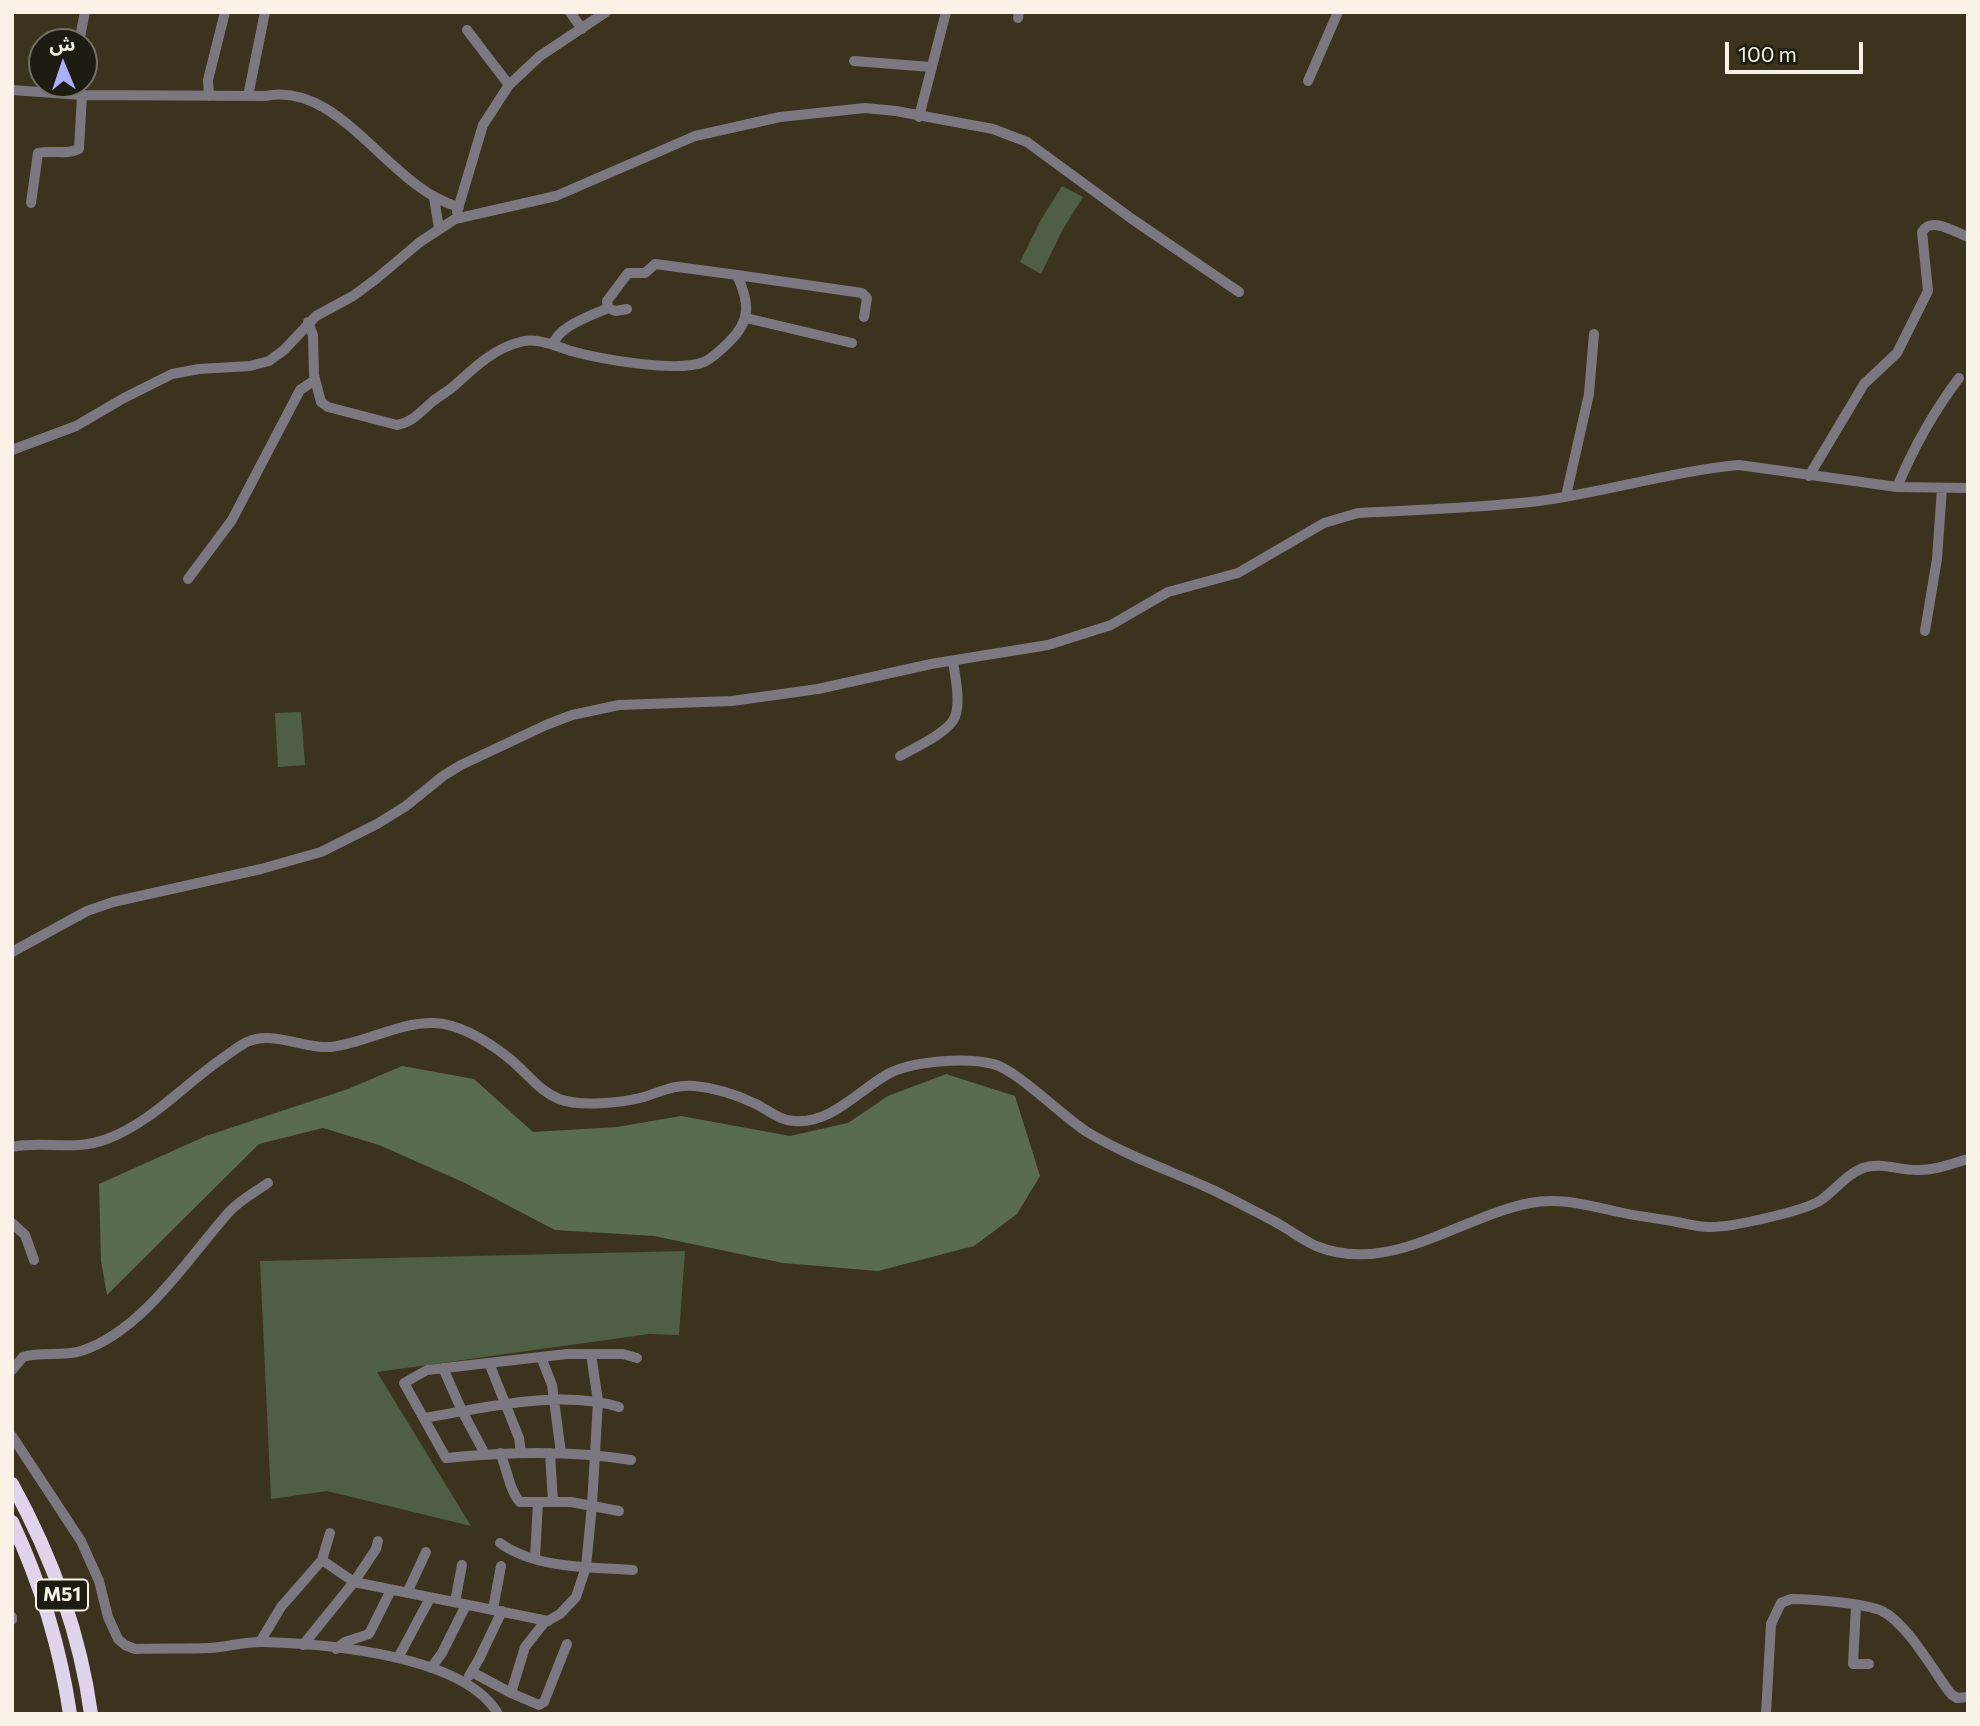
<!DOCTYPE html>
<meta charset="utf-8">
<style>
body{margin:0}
#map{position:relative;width:1980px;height:1726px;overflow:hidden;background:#3b331d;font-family:Commissioner,"Noto Sans Arabic",sans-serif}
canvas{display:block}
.frame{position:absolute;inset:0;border:14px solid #f8f3e6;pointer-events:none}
.north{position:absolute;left:28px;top:28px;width:70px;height:70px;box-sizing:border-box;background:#1e1b11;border:2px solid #757166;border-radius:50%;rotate:358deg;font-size:19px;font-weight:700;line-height:28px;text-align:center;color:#f8f3e6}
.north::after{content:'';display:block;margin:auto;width:24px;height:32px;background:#abaffb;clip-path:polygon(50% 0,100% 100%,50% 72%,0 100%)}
.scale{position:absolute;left:1725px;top:42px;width:138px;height:32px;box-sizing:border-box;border:4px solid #f8f3e6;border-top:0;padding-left:9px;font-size:21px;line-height:24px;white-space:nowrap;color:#f8f3e6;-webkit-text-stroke:5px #1e1b11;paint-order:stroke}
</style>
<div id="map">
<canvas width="1980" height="1726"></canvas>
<div class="frame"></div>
<div class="north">ش</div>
<div class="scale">100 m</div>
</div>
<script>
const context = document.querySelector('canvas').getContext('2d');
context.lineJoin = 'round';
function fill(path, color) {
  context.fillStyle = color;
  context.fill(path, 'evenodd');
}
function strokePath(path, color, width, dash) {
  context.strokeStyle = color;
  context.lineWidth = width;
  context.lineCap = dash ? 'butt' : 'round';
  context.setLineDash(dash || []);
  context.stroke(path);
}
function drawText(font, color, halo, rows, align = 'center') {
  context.font = font + ' Commissioner,sans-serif';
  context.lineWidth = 5;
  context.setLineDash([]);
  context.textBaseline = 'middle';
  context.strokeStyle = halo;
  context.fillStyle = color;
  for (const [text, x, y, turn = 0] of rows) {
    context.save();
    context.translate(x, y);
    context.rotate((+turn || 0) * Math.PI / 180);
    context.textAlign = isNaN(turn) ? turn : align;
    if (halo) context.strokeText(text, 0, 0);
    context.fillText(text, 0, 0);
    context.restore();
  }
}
fill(new Path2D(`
 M1062 186 1083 197 1063 229 1041 274 1020 262 1042 218Z
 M301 712 305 765 278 767 275 713Z
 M685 1251 679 1335 649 1334 377 1372 471 1526 327 1491 271 1499 260 1261Z`), '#4e5f45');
fill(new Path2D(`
 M402 1066 474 1079 533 1132 617 1127 681 1116 790 1136 848 1123 888 1096 946 1074 1015 1096 1040 1176 1017 1214 974 1246 878 1271 783 1263 654 1236 555 1230 465 1183 379 1145 323 1128 259 1144 107 1295 101 1261 99 1184 206 1136 348 1089Z`), '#596c4f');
strokePath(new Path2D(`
 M570 12 582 29
 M1018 18 1019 12
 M467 30 509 85
 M79 42 85 12
 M854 61 931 67
 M1308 81 1338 12
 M12 90 82 95 265 96C341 80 389 189 459 207
 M209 96 208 80 225 12
 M248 96 265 12
 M919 117 946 12
 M434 198 439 228
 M31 203 38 153C51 150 67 155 79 149L82 95
 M457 212 483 125 509 85 540 56 606 12
 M608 308 615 311 627 309
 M746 318 852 343
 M308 322 313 335 314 375 321 402 328 407 397 425C413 422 420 412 432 402 439 396 447 392 454 386 474 368 493 349 520 342 536 337 556 346 571 351 600 359 677 373 704 362 713 358 722 349 729 342 752 320 749 302 737 275L862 293 867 298 864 317
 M553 345C558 326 591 316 608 308L607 301 628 273H645L655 264 737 275
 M12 450 76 426 124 398 172 374 199 369 250 366 269 361 284 350 316 316 353 296 376 279 420 242 455 219 556 196 695 136 780 117 865 108 896 111 993 129 1027 142 1132 219 1239 292
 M1809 476 1864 384 1897 353 1928 291 1922 232C1931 216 1955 232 1968 237
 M1897 487C1913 449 1934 411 1959 378
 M1566 496 1589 394 1594 334
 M188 579 232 520 300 390 315 380
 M1925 631 1937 559 1942 488
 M900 756C914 748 948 733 955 717 961 701 955 677 953 661
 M12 952 87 911 113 902 261 869 321 852 377 824 406 806 443 776 461 765 546 725 572 715 619 705 732 701 818 689 931 664 1048 645 1111 625 1168 592 1238 573 1324 523 1358 513C1418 510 1479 508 1539 501 1606 492 1673 471 1739 465L1897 487 1968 488
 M12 1147C45 1140 72 1152 107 1139 150 1123 183 1086 220 1060 229 1054 237 1047 247 1042 274 1030 303 1049 331 1047 366 1043 398 1022 434 1023 461 1024 490 1043 510 1059 527 1073 539 1091 559 1099 580 1107 622 1103 644 1097 662 1091 676 1084 695 1086 716 1088 737 1095 756 1104 768 1110 780 1121 795 1121 831 1124 859 1090 888 1074 912 1061 966 1057 993 1064 1016 1069 1062 1116 1087 1132 1127 1156 1171 1171 1213 1190 1235 1201 1257 1212 1279 1224 1291 1231 1303 1240 1316 1246 1390 1276 1459 1217 1530 1203 1558 1197 1586 1205 1614 1211 1634 1216 1656 1218 1677 1222 1687 1224 1698 1227 1708 1227 1729 1228 1805 1211 1821 1200 1836 1190 1845 1175 1863 1168 1881 1162 1898 1170 1916 1170 1934 1171 1951 1164 1968 1159
 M12 1223 25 1235 34 1260
 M541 1357 552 1385 561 1453
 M489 1363 519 1438 521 1453
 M443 1368 462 1411 485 1454
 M12 1370 23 1357C42 1351 62 1357 81 1351 143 1331 188 1258 229 1212 240 1200 255 1192 268 1183
 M424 1418C484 1408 559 1389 619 1407
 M12 1436 81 1541 99 1581 108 1617 118 1639 125 1645 135 1649C160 1648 185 1649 210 1648 228 1647 246 1641 264 1642 327 1644 464 1655 498 1714
 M500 1453C507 1468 509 1490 520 1502H571L619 1511
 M550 1453 553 1502
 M631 1460C569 1450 508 1452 446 1458L404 1383 427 1370 567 1354H623L637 1358
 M378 1541 376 1549 354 1582 548 1621
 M500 1543C536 1569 590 1567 633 1570
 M535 1558 538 1502
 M407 1593 426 1552
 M455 1602 462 1565
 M1856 1606 1853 1664H1869
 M493 1609 501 1566
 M12 1617V1620
 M260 1642 281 1607 322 1560 330 1533
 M303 1645 354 1582 322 1560
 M336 1649 345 1642 369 1634 391 1590
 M398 1658 430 1598
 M431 1668 442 1653 466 1605
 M472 1672 511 1693 525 1647 544 1623 560 1614 576 1597 586 1567 592 1505 598 1401 591 1354
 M469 1676 479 1659 502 1611
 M511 1693 539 1705 544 1702 567 1644
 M1766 1714 1771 1624 1781 1603 1791 1599C1811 1599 1864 1603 1882 1611 1908 1624 1933 1671 1951 1694L1957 1698 1968 1697`), '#7c7781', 10);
strokePath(new Path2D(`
 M12 1484C51 1555 80 1633 91 1714
 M12 1522C41 1584 60 1646 70 1714`), '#e0d4ed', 14);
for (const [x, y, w] of [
 [62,1595,52]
]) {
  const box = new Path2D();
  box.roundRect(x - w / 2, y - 15.5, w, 31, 5);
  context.fillStyle = '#1e1b11';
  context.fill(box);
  strokePath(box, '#f8f3e6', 2);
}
drawText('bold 19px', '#f8f3e6', null, [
 ["M51",62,1595]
]);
</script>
